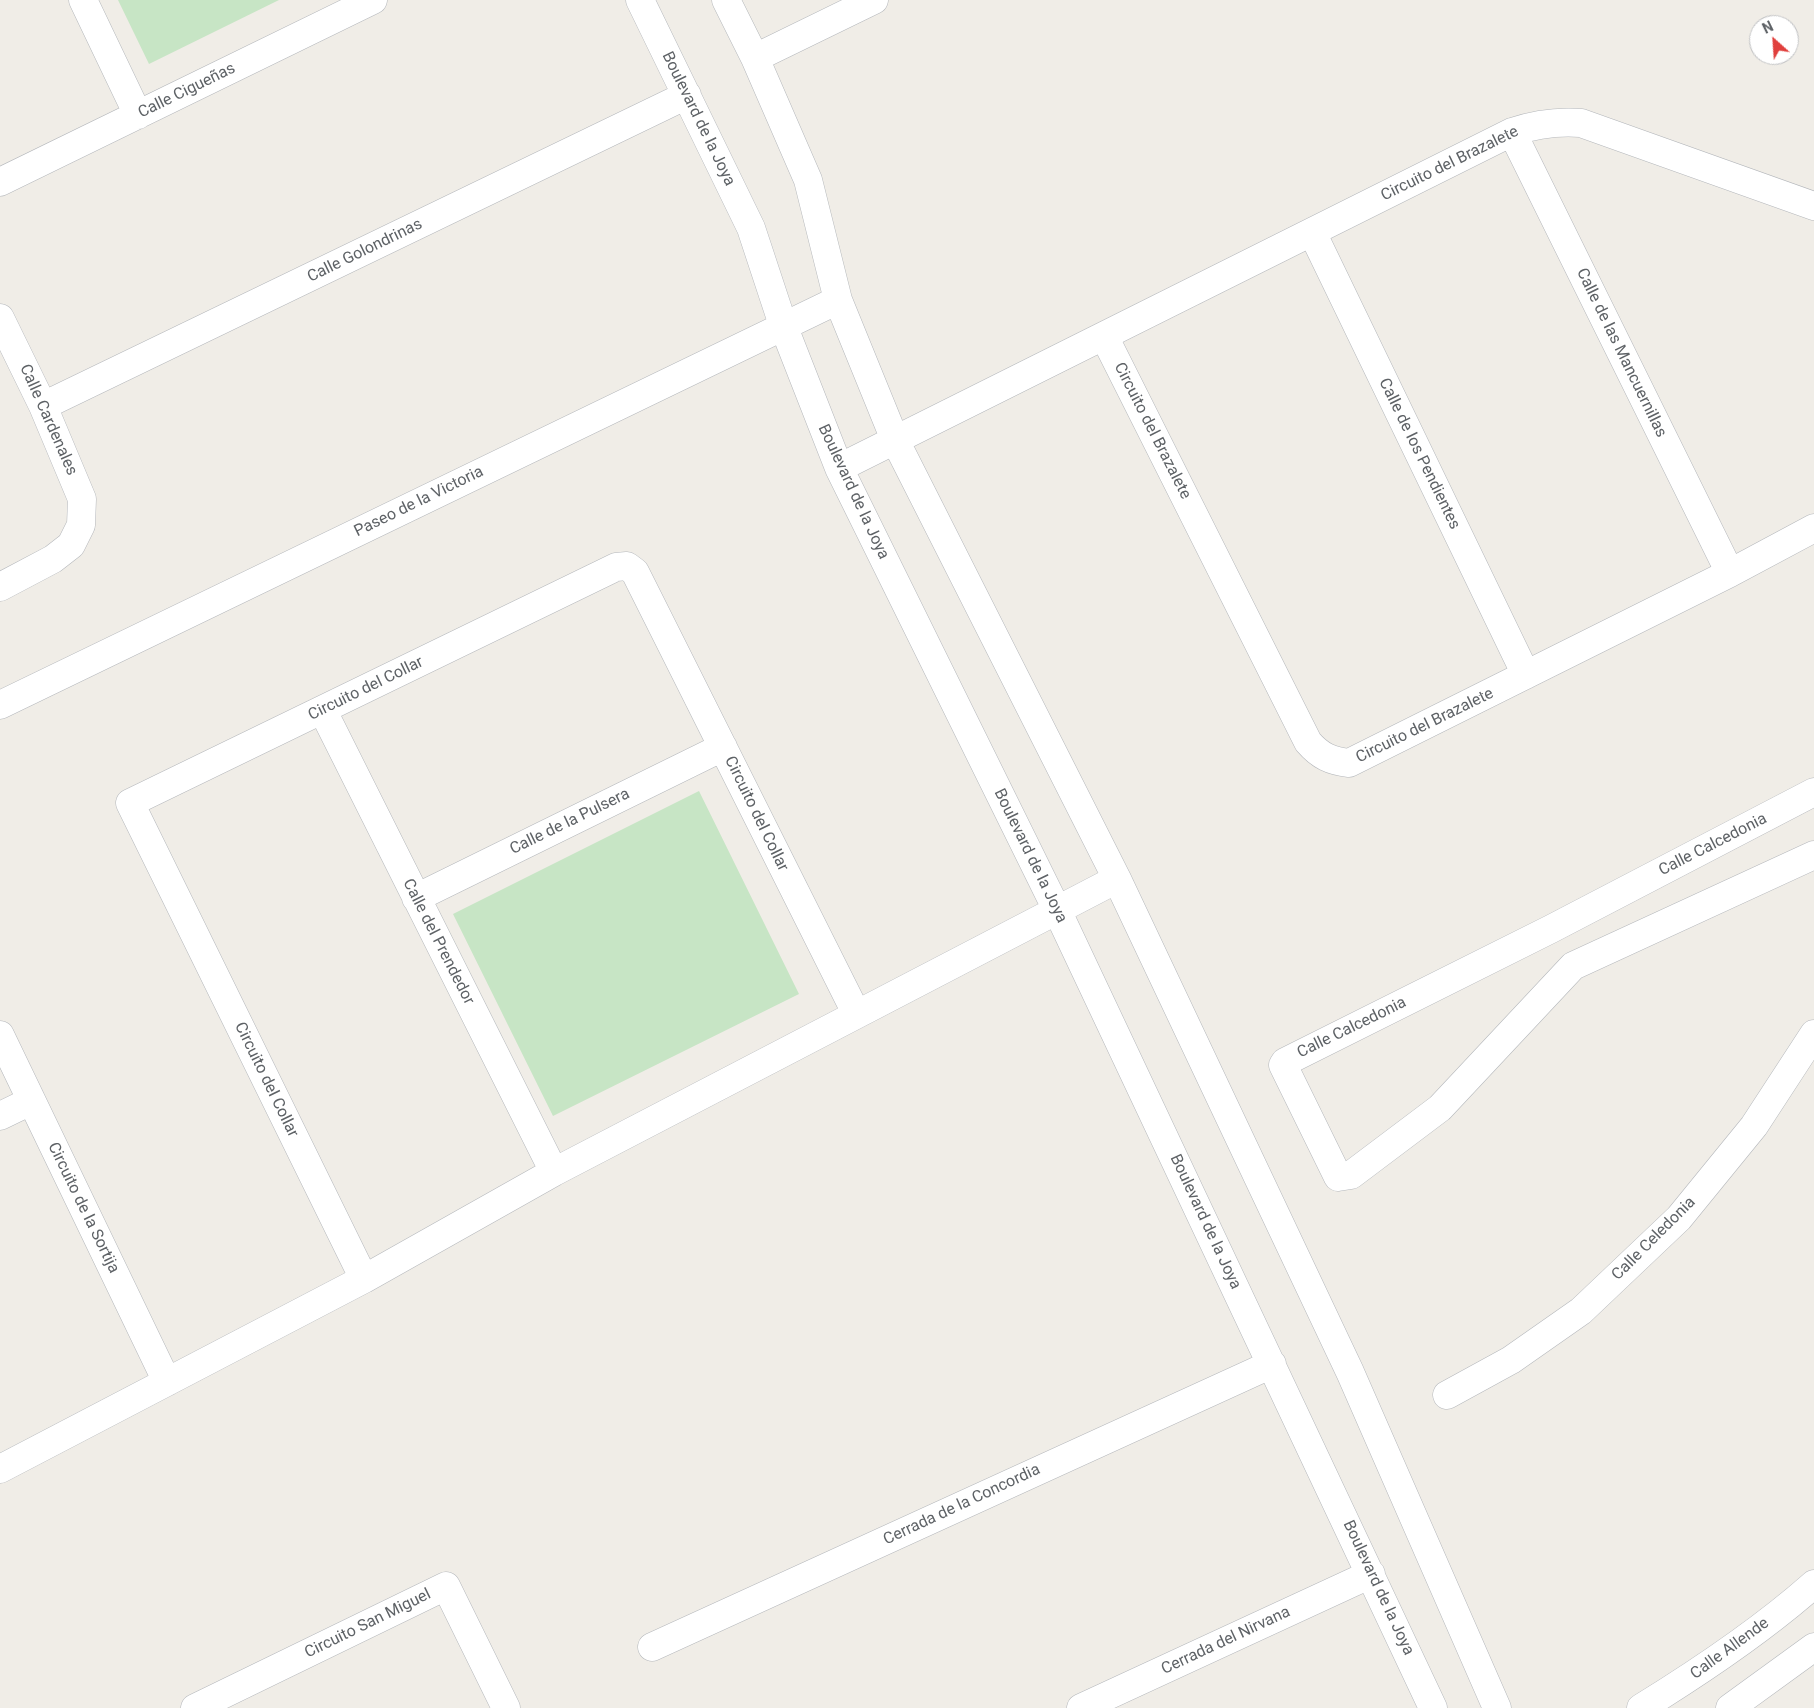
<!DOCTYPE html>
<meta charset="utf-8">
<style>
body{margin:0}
#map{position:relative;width:1814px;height:1708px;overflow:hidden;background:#f0ede7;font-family:Roboto,sans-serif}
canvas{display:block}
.north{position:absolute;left:1749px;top:15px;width:50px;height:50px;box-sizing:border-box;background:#fff;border:1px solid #bfc0c2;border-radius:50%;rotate:334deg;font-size:14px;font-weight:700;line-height:20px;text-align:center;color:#5e6266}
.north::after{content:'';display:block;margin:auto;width:18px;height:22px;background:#e03f3c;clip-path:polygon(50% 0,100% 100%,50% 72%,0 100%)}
</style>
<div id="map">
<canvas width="1814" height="1708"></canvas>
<div class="north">N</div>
</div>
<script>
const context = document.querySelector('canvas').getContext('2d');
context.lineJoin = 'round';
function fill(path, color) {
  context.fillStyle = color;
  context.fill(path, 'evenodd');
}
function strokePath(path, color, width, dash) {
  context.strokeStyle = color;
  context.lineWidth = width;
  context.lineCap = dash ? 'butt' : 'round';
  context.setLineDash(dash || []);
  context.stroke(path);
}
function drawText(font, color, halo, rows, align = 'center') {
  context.font = font + ' Roboto,sans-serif';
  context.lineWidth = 4.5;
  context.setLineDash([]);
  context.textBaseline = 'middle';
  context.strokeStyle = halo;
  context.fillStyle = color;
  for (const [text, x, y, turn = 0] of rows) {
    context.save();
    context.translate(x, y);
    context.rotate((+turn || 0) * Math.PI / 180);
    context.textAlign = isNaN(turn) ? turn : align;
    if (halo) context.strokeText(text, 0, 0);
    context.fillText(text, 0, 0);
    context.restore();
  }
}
fill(new Path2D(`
 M118 0H279L149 64Z
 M699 791 799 994 553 1116 453 914Z`), '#c7e5c5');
const minor = new Path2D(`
 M83 0 138 115
 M640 0 751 228 783 325 839 468 1057 910 1433 1708
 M726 0 755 58 808 180 838 300 895 440 1117 879 1350 1372 1497 1708
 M755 58 874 0
 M1512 132 1730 573
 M0 182 373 0
 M1312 232 1526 675
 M0 318 43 406 82 499 81 525 71 545 53 559 0 587
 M1104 336 1308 742C1320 756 1331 761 1349 763L1730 573 1814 528
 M43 406 687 95
 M839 468 1512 132C1536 124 1556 121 1581 123L1814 206
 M0 705 838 300
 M323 711 554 1172
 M1814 792 1551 929 1285 1062 1283 1065 1338 1177 1351 1175 1440 1108 1573 966 1814 855
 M416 898 723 747
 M0 1035 167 1382
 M0 1116 31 1101
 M364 1279 130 803 616 567 627 566 635 572 856 1013
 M1447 1395 1511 1360 1581 1311 1679 1218 1754 1126 1814 1034
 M0 1469 364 1279 554 1172 1117 879
 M652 1647 1272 1364
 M195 1708 446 1586 506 1708
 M1081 1708 1371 1574
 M1641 1708C1701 1671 1761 1631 1814 1584
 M1730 1708 1814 1647`);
strokePath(minor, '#b4b7bb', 29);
strokePath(minor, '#fff', 28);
drawText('16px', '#5e6266', '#fff', [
 ["Calle Cigueñas",187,91,-26],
 ["Boulevard de la Joya",698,119,64],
 ["Circuito del Brazalete",1450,164,-26],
 ["Calle Golondrinas",365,251,-26],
 ["Calle de las Mancuernillas",1621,353,64],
 ["Calle Cardenales",48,420,66],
 ["Circuito del Brazalete",1152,431,63],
 ["Calle de los Pendientes",1419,454,64],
 ["Boulevard de la Joya",853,492,65],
 ["Paseo de la Victoria",419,502,-26],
 ["Circuito del Collar",366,689,-26],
 ["Circuito del Brazalete",1425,726,-26],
 ["Circuito del Collar",756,814,64],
 ["Calle de la Pulsera",570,822,-26],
 ["Calle Calcedonia",1713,845,-27],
 ["Boulevard de la Joya",1030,856,64],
 ["Calle del Prendedor",438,942,63],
 ["Calle Calcedonia",1352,1028,-26],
 ["Circuito del Collar",266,1080,64],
 ["Circuito de la Sortija",83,1208,64],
 ["Boulevard de la Joya",1205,1222,65],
 ["Calle Celedonia",1654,1239,-45],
 ["Cerrada de la Concordia",962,1505,-25],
 ["Boulevard de la Joya",1378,1588,65],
 ["Circuito San Miguel",368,1624,-26],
 ["Cerrada del Nirvana",1226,1641,-25],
 ["Calle Allende",1730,1649,-36]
]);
</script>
